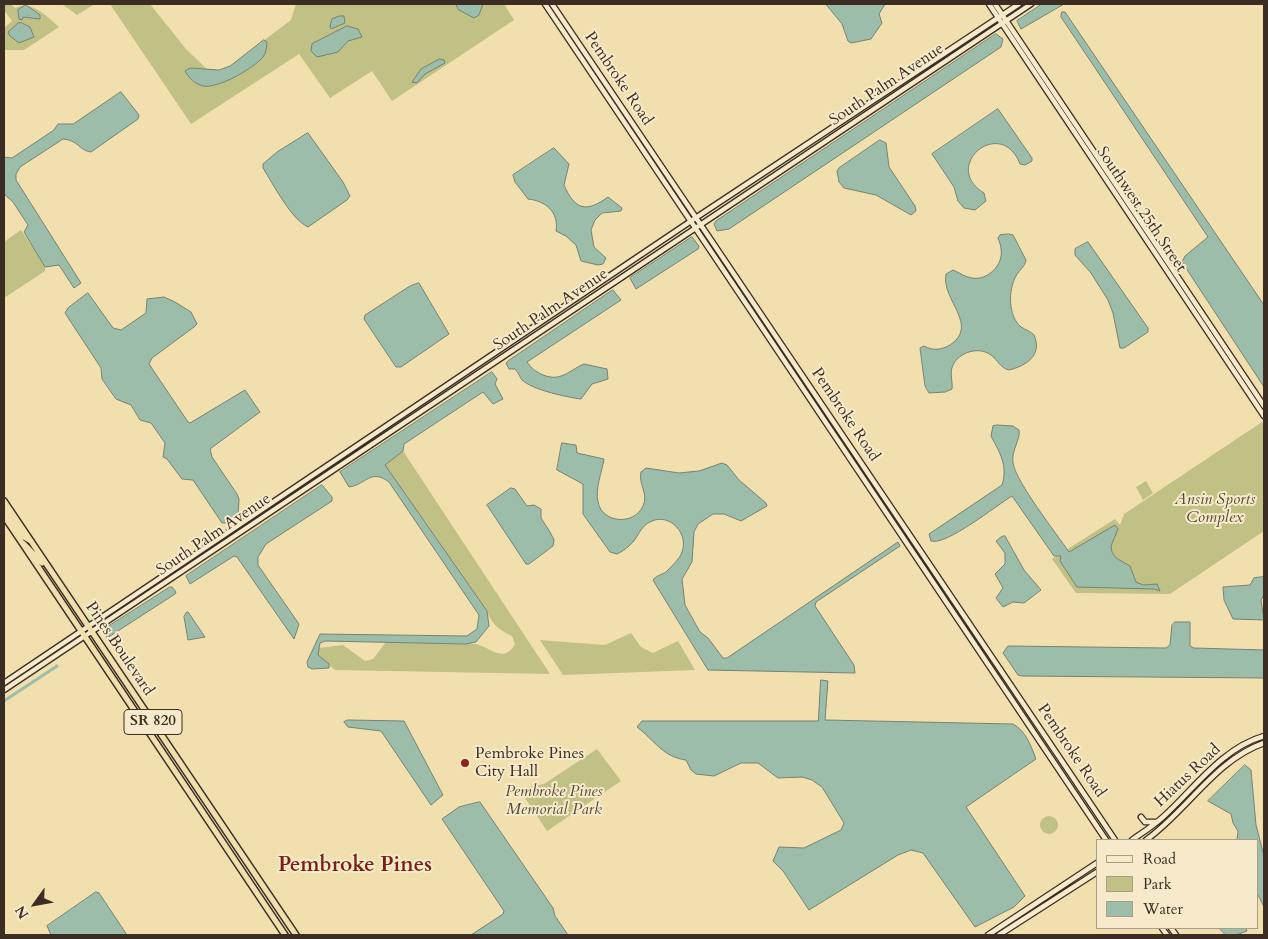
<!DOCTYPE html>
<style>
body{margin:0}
#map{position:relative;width:1268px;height:939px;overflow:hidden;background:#f1dfad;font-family:Cardo,serif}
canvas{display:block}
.frame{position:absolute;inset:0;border:5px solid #3b2d23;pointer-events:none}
.legend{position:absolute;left:1096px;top:839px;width:162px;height:90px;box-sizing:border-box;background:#f6eaca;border:1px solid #ab9e87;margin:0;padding:6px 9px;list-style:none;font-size:15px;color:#3b2d23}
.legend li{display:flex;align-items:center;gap:10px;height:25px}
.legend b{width:25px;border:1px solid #ab9e87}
.north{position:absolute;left:10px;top:879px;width:50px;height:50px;-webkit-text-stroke:4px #f6eaca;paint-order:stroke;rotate:238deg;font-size:14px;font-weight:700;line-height:20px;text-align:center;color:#3b2d23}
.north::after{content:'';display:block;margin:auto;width:18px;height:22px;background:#3b2d23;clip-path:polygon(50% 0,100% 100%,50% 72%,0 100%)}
</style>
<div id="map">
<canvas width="1268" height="939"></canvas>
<div class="frame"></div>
<ul class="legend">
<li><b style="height:6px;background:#f6eaca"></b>Road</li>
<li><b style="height:14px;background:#c1c085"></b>Park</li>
<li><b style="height:14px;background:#9bbdaa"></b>Water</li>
</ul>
<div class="north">N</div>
</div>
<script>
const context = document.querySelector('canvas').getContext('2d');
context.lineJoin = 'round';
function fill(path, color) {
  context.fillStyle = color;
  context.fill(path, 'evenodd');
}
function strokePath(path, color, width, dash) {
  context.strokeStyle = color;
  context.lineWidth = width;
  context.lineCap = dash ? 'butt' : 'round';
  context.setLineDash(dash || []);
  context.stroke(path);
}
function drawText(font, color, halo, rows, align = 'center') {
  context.font = font + ' Cardo,serif';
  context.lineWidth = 4;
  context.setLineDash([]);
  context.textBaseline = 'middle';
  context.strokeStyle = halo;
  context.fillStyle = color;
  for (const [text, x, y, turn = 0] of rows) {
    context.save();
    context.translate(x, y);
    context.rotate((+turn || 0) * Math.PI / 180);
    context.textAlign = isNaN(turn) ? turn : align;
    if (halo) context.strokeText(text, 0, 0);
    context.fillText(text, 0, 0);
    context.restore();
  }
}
fill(new Path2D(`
 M4 4H11L15 8C32 0 46 16 59 27L24 50H4V28L12 21 4 10Z
 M62 4H95L77 15Z
 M110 4H150L186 49 209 71 219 70 230 66 291 20 296 4H504L514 20 392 101 372 71 330 98 299 54 191 124Z
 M21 230 45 266V271L4 298V242Z
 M1262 422 1264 425V531L1170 594 1076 593 1052 559 1115 519 1120 525 1124 514Z
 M403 451 550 674 335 670 318 655 319 648 343 645 365 661 373 659 386 642 466 644C487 640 501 668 515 644L512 636C500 630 491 624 487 611L386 468 385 465Z
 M1146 481 1153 493 1143 500 1136 487Z
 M631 633 641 647 653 653 678 641 695 670 563 675 540 640 605 645Z
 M597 749 621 781 547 831 519 789 544 784Z
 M1040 825a9 9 0 1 1 18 0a9 9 0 1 1-18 0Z`), '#c1c085');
const water = new Path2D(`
 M456 4H483L479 15 474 18 459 10Z
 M826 4H885L879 14 882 23 871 39 851 43 848 41 842 24Z
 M1042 4H1064L1021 29 1017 21Z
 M26 5 40 15V19L23 17 22 20 19 19 18 10Z
 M1062 12H1065L1264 305V387L1182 262 1185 256 1208 237 1061 17Z
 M340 16H344L345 23 331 29 330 26 332 19Z
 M22 23 30 27 34 37 19 43 10 36 8 32 18 23Z
 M347 26 358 29 362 37 348 41 338 52 317 57 311 51 312 44Z
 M996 34 1003 39 1001 47 729 229 717 231 714 224 716 221Z
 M264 40 267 42C267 47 266 53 263 57 254 68 218 89 203 86 195 84 189 78 185 71L190 68 219 70 230 66Z
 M440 59 444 60 445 63 425 74 417 83 412 82 421 69Z
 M121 92 139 115 138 119 91 152C80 151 78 140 63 139L20 167 16 174V180L81 283 74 288 59 265 45 267 24 232 28 225 13 202 4 194V157L12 158 54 130 58 124H73Z
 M998 109 1032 158V161L1025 165 1020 164C1001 115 940 166 984 193L986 201 975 210 964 208 958 201 954 187 932 154Z
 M308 133 343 182 350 196 347 200 308 227C291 219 273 184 263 168V164L277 152Z
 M880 140 886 143 889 167 915 206 916 211 911 215 876 195 844 188 839 182 837 171 839 168Z
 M554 148 569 164 564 185C575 210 586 213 608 197L622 208 621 211 602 213 595 220 591 230 594 247 606 258 603 264 598 265 581 261 576 245 566 236 556 231C559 212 546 201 528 199L515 182 513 175Z
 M1009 234 1013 235 1026 260C1025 267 1019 270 1016 276 1008 290 1008 316 1021 327 1026 330 1030 331 1034 335 1043 355 1026 366 1009 370 1000 368 998 360 991 355 979 346 959 352 953 365 949 373 953 381 952 389L945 392 929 393 925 386 920 348 924 346C933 351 941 350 950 345 980 325 941 300 946 274L953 270C960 273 965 277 972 278 987 281 1004 265 1001 249 1001 245 999 241 998 238L1000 235Z
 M692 237 699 246 698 249 636 289 630 278Z
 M1088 242 1148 328V332L1124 348H1120L1113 313 1108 300 1091 273 1075 255V249Z
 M419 283 449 334 401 367H396L364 319 365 315 410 286Z
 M613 290 621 300 527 362C532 369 535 371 543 375 561 382 568 371 584 364L607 369 608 379 592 384 581 399C566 397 533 390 522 380 520 377 518 372 515 369H509L506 363 508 361Z
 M88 293 113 328 121 330 146 313 147 299 164 297 175 302 191 312 197 324 194 327 152 358 149 364 188 422 190 423 245 390 260 412 210 449 212 457 237 494 239 499 238 516 228 523H222L193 480 182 479 167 459 163 457 165 443 151 423 140 420 131 405 116 399 102 379 101 368 65 313 68 308Z
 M492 372 497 379 495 384 503 399 493 404 483 392 404 444 403 451 385 465 487 611 489 626 476 642 466 644 325 641 320 643 318 655 329 664V668L312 669 308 667 307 662 320 634 467 636 477 629 479 615 389 482C370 468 366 485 349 487L340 472Z
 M997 425 1013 426 1019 430C1021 439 1011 450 1013 463 1016 482 1056 533 1069 552L1115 525 1118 529 1111 546 1112 552 1116 558 1130 566 1136 582 1143 585 1157 584 1160 591 1154 589 1077 587 1060 561 1061 556H1054L1012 496C997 505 946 546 931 541L929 534 1002 485C1008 466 1000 453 991 436L993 426Z
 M562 443 576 445 577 453 604 459C602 472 595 488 598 502 602 523 634 526 643 506 649 494 638 484 641 472L646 468 679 473 699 471 722 463 727 465 739 480 766 503 767 506 741 521 724 514H713L698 524 694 532 692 562 682 579 685 605 700 632 708 638 723 658H727L898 542 900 546 816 602 815 606 854 665 855 673 708 670 653 580C657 574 664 575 668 570 673 565 680 558 682 552 689 534 670 513 652 521 639 526 639 538 629 546 626 549 621 552 617 554L610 552 583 514V484L557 470Z
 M322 485 332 497V501L266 544 258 557V565L299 624 294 639 237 557 234 556 190 584 186 576Z
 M511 488 515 489 527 506 534 505 541 509V518L550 532 554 540 553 546 529 564H526L487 505Z
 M1005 536 1024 570 1041 590 1024 603 1013 602 1003 607 996 598 1003 588 995 574 1005 564V553L996 541 1001 537Z
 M1264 577V595L1261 600 1264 620 1233 619 1224 600 1223 587 1250 585 1254 578Z
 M170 587H172L176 592 175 594 107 638 103 630Z
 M187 612H188L205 637 188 640 184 617Z
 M1175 622H1190V646L1194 648 1264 650V678L1022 676 1018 675 1003 653 1008 646 1166 648 1170 645 1172 625Z
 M821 680 828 681 825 720 1013 724C1026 731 1031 746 1036 759L966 807 1025 896 1014 907 975 927 923 853 911 850 898 855 809 910 783 871 773 861 779 847 804 848 841 830 844 823 822 787 812 780 802 777 778 778 758 763H741L714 776 696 774 691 770 686 760C663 757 654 740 637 727L642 721H818Z
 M348 720 404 721 443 795 431 805 381 731 348 727 344 722Z
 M1245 765 1251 770 1256 825 1264 856V907L1257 893V840H1237L1238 831 1233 823 1231 814 1208 801Z
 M480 802 553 908 555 916 568 935H471L503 914 504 911 442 819 459 807Z
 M96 892 99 893 127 935H51L47 926Z
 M1219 928H1246L1247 931 1236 935H1226Z`);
fill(water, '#9bbdaa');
strokePath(water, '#758374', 1);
strokePath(new Path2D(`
 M4 701 57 666`), '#9bbdaa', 3);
const secondary = new Path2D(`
 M545 4 1106 840
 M552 4 1115 840
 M989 4 1264 416
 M995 4 1264 406
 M4 683 697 217 1019 4
 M4 690 1031 4
 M1141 817 1145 822H1156
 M1132 840C1142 833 1153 826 1163 817 1194 789 1222 748 1264 736
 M1146 840C1187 811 1215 760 1264 743
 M1162 928 1167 935
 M1171 928 1176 935
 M988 935 1097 863
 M999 935 1097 872`);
const highway = new Path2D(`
 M4 501 296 935
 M4 510 24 537 31 541
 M4 516 285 935
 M24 544 42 563`);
strokePath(secondary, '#3b2d23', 7);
strokePath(highway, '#3b2d23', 8);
strokePath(secondary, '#f6eaca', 4.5);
strokePath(highway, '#f1dfad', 5);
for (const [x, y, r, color] of [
 [465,763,5,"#8f2418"]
]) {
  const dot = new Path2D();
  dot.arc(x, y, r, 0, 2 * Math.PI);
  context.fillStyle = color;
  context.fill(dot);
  strokePath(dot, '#f6eaca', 2);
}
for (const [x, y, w] of [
 [153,722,58]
]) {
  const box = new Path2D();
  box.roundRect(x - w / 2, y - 12.5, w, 25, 4);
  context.fillStyle = '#f6eaca';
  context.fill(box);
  strokePath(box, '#3b2d23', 1);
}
drawText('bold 15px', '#3b2d23', null, [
 ["SR 820",153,722]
]);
drawText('16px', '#3b2d23', '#f6eaca', [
 ["Pembroke Road",618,79,56],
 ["South Palm Avenue",887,85,-34],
 ["Southwest 25th Street",1141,210,56],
 ["South Palm Avenue",551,310,-34],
 ["Pembroke Road",845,415,56],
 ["South Palm Avenue",214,535,-34],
 ["Pines Boulevard",119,649,56],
 ["Pembroke Road",1071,751,56],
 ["Hiatus Road",1188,776,-43]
]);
drawText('italic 16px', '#564a37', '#f6eaca', [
 ["Ansin Sports",1215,500],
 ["Complex",1215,518],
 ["Pembroke Pines",554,792],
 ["Memorial Park",554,810]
]);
drawText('16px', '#3b2d23', '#f6eaca', [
 ["Pembroke Pines",475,754],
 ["City Hall",475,772]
], 'left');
drawText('bold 21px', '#7a1f14', '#f6eaca', [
 ["Pembroke Pines",355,866]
]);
</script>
